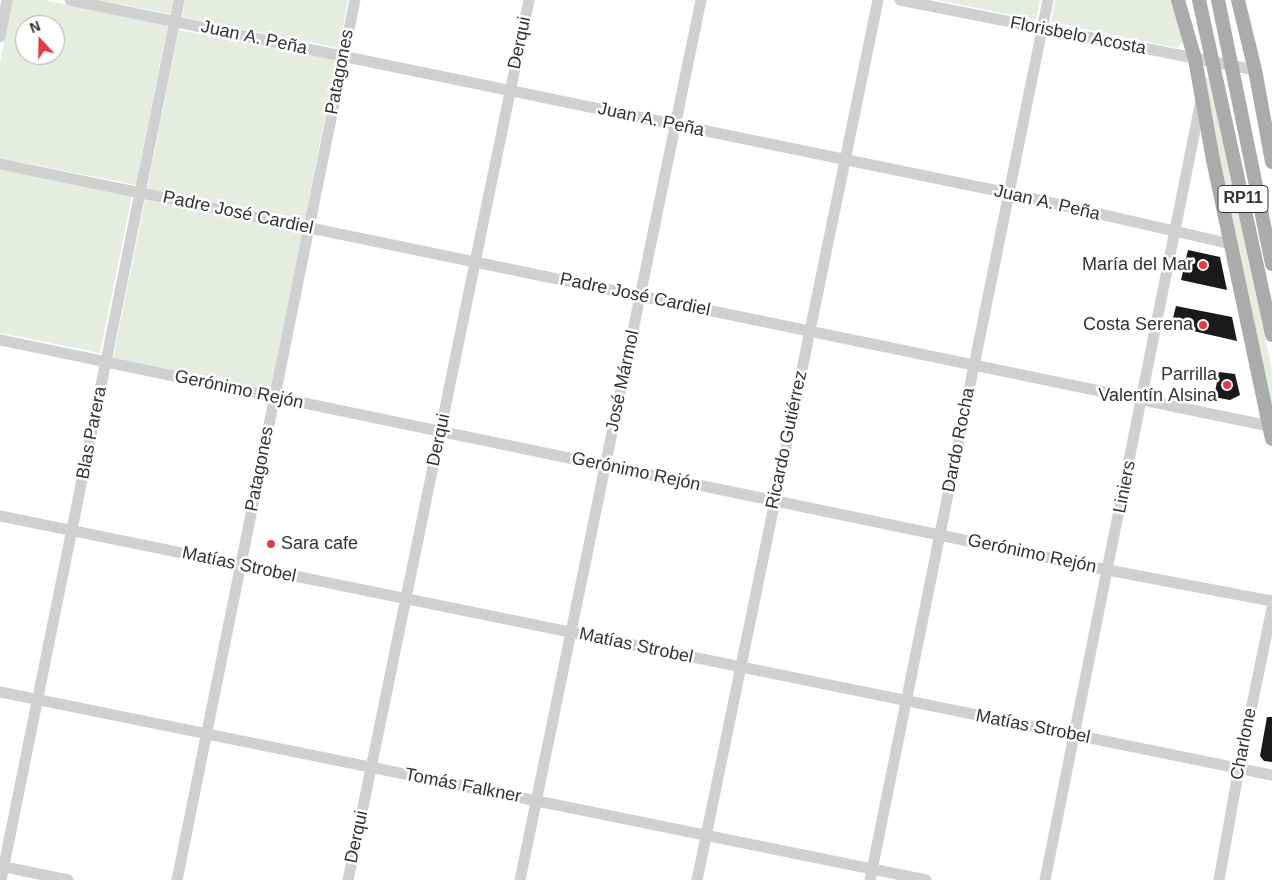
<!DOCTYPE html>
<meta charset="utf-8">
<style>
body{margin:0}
#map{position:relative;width:1272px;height:880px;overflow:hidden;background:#fff;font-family:Arial,sans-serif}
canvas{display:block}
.north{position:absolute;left:15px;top:15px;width:50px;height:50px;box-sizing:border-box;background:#fff;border:1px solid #adadad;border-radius:50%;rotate:339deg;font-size:14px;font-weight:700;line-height:20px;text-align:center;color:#333}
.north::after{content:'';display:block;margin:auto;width:18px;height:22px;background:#e63946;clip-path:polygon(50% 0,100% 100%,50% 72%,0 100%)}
</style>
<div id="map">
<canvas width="1272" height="880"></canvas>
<div class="north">N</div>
</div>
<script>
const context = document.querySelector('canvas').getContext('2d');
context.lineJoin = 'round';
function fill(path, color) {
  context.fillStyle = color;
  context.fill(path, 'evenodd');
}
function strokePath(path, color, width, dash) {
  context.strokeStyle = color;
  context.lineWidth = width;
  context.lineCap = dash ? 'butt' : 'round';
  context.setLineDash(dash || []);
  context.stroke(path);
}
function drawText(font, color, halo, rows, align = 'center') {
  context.font = font + ' Arial,sans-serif';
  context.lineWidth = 5;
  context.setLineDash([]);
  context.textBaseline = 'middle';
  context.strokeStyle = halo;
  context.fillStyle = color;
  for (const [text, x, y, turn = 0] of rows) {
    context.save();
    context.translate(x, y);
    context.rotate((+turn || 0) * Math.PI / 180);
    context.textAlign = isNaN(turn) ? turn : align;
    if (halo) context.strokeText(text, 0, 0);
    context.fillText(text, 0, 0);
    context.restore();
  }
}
fill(new Path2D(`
 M12 0H44L168 24 136 185 0 158V62ZM25 25H55V55H25Z
 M99 0H173L170 14Z
 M185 0H348L339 48 182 17Z
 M937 0H1040L1036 20Z
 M1055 0H1171L1184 41 1177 48 1051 22Z
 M179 30 336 60 305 219 147 189Z
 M1207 77 1209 78 1272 370V409L1218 159 1205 79Z
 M0 169 132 196 100 353 0 333Z
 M145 200 303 232 271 390 113 358Z`), '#e6ecdf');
fill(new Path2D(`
 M1188 250 1220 257 1227 290 1181 280Z
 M1176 306 1232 317 1237 341 1171 326Z
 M1219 372 1235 374 1240 395 1230 400 1214 397Z
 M1267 717H1272V762L1264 761 1260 756Z`), '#1a1a1a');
strokePath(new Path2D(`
 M70 0 1008 193 1231 244
 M900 0 1255 70
 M0 37 7 0
 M0 164 1269 426
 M0 340 1108 570 1272 601
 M0 516 1272 775
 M0 692 926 880
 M0 866 68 880
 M1 880 179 0
 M177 880 355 0
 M348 880 529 0
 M520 880 701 0
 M697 880 878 0
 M870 880 1048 0
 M1045 880 1201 100
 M1219 880 1239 768 1272 608`), '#d0d0d0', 11);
strokePath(new Path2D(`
 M1178 0 1195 59 1213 160 1272 439
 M1199 0 1272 335
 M1218 0 1272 264
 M1238 0 1255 70 1272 162`), '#ababab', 14);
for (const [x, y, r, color] of [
 [1203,265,5,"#e63946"],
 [1203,325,5,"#e63946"],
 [1227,385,5,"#e63946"],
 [271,544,5,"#e63946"]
]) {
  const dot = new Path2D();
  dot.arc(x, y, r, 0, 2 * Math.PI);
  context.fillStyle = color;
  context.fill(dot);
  strokePath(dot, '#fff', 2);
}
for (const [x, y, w] of [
 [1243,199,50]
]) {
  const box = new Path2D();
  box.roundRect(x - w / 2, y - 13.5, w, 27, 4);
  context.fillStyle = '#fff';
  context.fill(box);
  strokePath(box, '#333', 1);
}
drawText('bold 16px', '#333', null, [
 ["RP11",1243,199]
]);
drawText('18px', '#333', '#fff', [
 ["Florisbelo Acosta",1078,36,11],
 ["Juan A. Peña",254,38,12],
 ["Derqui",520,43,-78],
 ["Patagones",340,72,-79],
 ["Juan A. Peña",651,120,12],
 ["Juan A. Peña",1047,203,13],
 ["Padre José Cardiel",238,213,12],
 ["Padre José Cardiel",635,295,12],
 ["José Mármol",623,381,-78],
 ["Gerónimo Rejón",239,390,12],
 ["Blas Parera",92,433,-79],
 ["Derqui",439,440,-78],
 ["Ricardo Gutiérrez",787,440,-78],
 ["Dardo Rocha",959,440,-79],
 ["Patagones",260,469,-79],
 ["Gerónimo Rejón",636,472,12],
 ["Liniers",1125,487,-79],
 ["Gerónimo Rejón",1032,554,12],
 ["Matías Strobel",239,565,12],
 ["Matías Strobel",636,646,12],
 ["Matías Strobel",1033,727,11],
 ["Charlone",1244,744,-79],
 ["Tomás Falkner",463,786,11],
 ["Derqui",357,837,-78]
]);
drawText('18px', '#333', '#fff', [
 ["María del Mar",1193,265],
 ["Costa Serena",1193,325],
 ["Parrilla",1217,375],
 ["Valentín Alsina",1217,396],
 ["Sara cafe",281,544,"left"]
], 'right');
</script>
